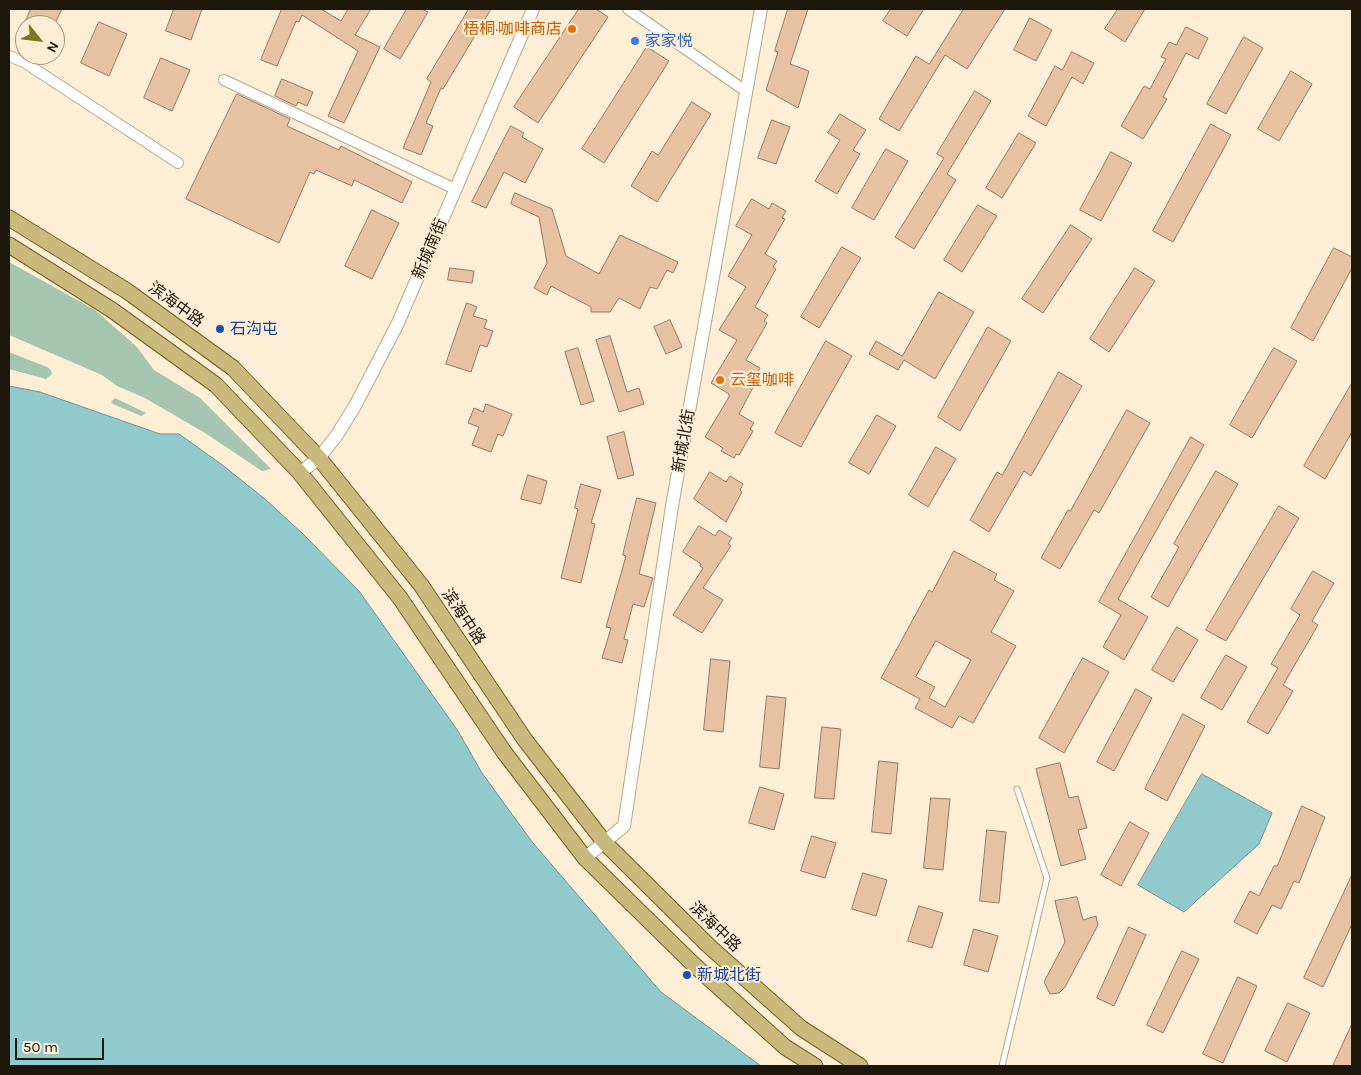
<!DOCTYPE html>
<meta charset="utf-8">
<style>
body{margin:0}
#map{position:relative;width:1361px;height:1075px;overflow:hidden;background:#fdeed5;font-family:Karla,sans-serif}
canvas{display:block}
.frame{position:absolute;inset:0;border:10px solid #1d160b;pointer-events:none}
.north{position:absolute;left:15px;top:15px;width:50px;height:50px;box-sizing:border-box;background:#fdeed5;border:1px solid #a39884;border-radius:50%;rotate:119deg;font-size:14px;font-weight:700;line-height:20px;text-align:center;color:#1d160b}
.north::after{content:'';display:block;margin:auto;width:18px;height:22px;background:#80781c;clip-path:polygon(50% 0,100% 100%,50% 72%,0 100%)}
.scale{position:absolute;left:15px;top:1038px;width:89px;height:22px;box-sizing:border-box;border:2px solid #1d160b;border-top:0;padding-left:6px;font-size:15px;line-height:18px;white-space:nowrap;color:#1d160b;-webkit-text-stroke:4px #fdeed5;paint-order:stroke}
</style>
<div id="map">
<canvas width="1361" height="1075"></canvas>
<div class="frame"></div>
<div class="north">N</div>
<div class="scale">50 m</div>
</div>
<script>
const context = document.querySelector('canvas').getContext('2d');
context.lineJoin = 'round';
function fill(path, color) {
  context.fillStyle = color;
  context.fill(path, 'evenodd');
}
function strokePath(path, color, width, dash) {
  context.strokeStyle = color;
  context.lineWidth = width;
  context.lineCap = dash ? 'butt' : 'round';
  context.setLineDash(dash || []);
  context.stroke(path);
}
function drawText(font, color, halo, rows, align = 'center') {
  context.font = font + ' Karla,"Noto Sans SC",sans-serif';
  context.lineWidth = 4;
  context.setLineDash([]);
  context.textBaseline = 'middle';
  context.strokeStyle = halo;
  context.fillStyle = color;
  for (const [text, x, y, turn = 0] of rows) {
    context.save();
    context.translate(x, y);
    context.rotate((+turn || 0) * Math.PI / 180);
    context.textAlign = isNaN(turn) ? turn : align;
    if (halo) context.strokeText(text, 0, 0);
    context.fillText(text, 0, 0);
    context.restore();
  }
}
fill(new Path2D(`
 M9 262 95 310 137 347 154 370 200 398 271 469 262 471 205 433 145 398 117 386 102 375 9 335Z
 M9 352 47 367 51 370 52 374 46 379 9 369Z
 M115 398 146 413 141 416 113 404 111 402Z`), '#a5c5b1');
const water = new Path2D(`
 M9 386 40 392 160 434H179L221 464 265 499 302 533 359 591 458 731 482 773 533 843 661 992 761 1066H9Z
 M1202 774 1272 813 1259 844 1184 912 1138 885Z`);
fill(water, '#90cacd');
strokePath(water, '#6e9493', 1);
const building = new Path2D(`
 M31 9H62L54 25H24Z
 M174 9H202L191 40 166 31Z
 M282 9H321L341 21 348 9H371L355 35 380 47 344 123 328 116 358 51 302 15 299 22 296 21 277 66 261 60Z
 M407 9H422L428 12 400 59 384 49Z
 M469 9H491L443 89 441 88 426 123 433 126 421 155 403 148 431 82 427 79Z
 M579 9H596L608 17 538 123 514 107Z
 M788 9H808L790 64 809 71 798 108 766 90 778 52 775 51Z
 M891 9H924L907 36 883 21Z
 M964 9H1005L967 69 945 55 899 131 879 119 916 56 929 64Z
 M1118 9H1145L1125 42 1105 29Z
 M1030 18 1052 30 1036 61 1014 50Z
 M99 22 127 34 109 76 81 63Z
 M1186 27 1208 38 1198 59 1186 53 1163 97 1167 99 1143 139 1121 126 1144 86 1150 89 1166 59 1161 57 1169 42 1176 45Z
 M1244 37 1263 48 1226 114 1207 104Z
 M647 47 669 61 604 163 582 149Z
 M1072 52 1094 63 1083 84 1072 77 1046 126 1028 116 1055 66 1062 70Z
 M161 58 190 70 172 111 144 98Z
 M1291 71 1312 84 1279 141 1258 129Z
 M282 79 313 92 307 106 298 102 296 106 275 96Z
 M975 91 991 101 947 174 956 180 914 249 895 237 944 158 937 154Z
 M237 94 290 119 287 126 339 150 341 146 412 182 402 203 354 180 352 186 316 170 314 174 310 172 279 243 186 199Z
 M692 102 711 114 657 202 631 186 652 151 658 155Z
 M840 114 866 130 853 150 860 154 837 194 815 181 840 140 828 133Z
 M772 120 790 127 776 164 758 158Z
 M1211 124 1231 135 1173 242 1153 231Z
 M511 126 524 133 522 137 543 149 525 183 504 172 486 208 472 202Z
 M1019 133 1036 143 1002 198 986 188Z
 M886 149 908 161 874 220 852 208Z
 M1111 152 1132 163 1101 221 1080 210Z
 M515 193 552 209 566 256 599 274 620 235 678 262 673 273 667 270 657 289 650 287 640 309 619 298 610 312H591V307L551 286 547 295 534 288 547 263 539 217 511 204Z
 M752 199 769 209 772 203 786 211 782 218 785 219 765 254 777 261 773 267 776 269 755 307 768 315 764 321 767 323 746 360 760 368 756 375 759 376 739 414 754 423 750 429 753 431 739 455 736 454 734 458 721 451 723 448 705 437 729 397V394L711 383 737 340 719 330 746 287 728 276 752 235 736 226Z
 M978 205 997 216 962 272 944 260Z
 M372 210 399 223 372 279 345 266Z
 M1071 225 1092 239 1043 313 1022 299Z
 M842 247 861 258 819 328 801 317Z
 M1334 248 1352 257V268L1313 341 1291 328Z
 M450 268 474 271 472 283 448 280Z
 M1135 268 1155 281 1109 352 1090 339Z
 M939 292 974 312 935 379 904 360 898 370 869 354 876 341 902 356Z
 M467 303 477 307 473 316 487 320 484 328 493 331 487 347 480 345 471 372 446 364Z
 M670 320 682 347 666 354 654 327Z
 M988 327 1011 341 960 431 938 417Z
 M610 336 627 392 639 388 644 404 619 412 596 340Z
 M826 341 852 356 801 447 775 433Z
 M578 348 594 401 581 405 565 352Z
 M1274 348 1297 361 1252 438 1230 425Z
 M1059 372 1082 386 1031 476 1024 471 989 532 970 520 997 472 1002 475Z
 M1352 383V432L1325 479 1304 466Z
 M486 404 512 414 503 436 498 434 491 452 472 445 479 427 468 423 474 408 483 412Z
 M1127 410 1150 423 1099 513 1094 510 1060 569 1041 558 1068 510 1070 511Z
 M877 415 896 426 869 474 849 463Z
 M624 432 634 475 618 479 607 437Z
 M1191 437 1204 445 1118 599 1148 617 1124 660 1103 647 1121 615 1099 602Z
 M936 447 956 459 928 507 909 495Z
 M1216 471 1238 484 1168 607 1151 597 1179 547 1174 544Z
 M710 472 726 482 730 476 743 484 740 490 742 492 726 522 694 499Z
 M528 475 547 481 541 504 521 499Z
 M581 484 601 490 591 523 595 524 581 583 561 578 578 509 575 508Z
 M637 498 656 503 639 574 653 578 644 607 633 604 624 639 628 640 622 663 602 658 611 628 606 627 626 556 623 555Z
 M1279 506 1299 518 1226 641 1206 630Z
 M699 526 715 536 719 530 732 538 728 544 731 546 703 588 723 600 702 633 673 615 703 568 700 566 701 564 683 552Z
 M954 551 997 574 994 580 1014 591 991 632 1016 646 973 723 959 716 952 728 915 708 920 699 881 678 929 590 932 592ZM936 641 971 660 945 707 929 698 935 687 916 677Z
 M1313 571 1334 583 1312 621 1318 625 1283 685 1293 691 1268 734 1247 722 1278 668 1271 664 1300 615 1291 609Z
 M1177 627 1198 640 1173 682 1152 670Z
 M1226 655 1247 667 1222 710 1201 698Z
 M1083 658 1109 672 1064 753 1039 738Z
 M711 659 730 661 723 732 704 730Z
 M1136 689 1152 698 1114 771 1097 762Z
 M767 696 786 698 779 769 760 767Z
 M1183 714 1205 726 1167 801 1145 789Z
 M822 727 841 729 834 799 815 798Z
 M879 761 898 763 891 834 872 832Z
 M1060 763 1069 798 1078 796 1087 828 1078 830 1086 859 1061 866 1036 769Z
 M760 787 784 794 774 830 749 823Z
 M931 798 950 799 943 870 924 868Z
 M1302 806 1325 817 1299 883 1294 881 1281 909 1272 905 1257 934 1234 922 1250 891 1259 896 1274 866H1277Z
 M1130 822 1149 833 1121 886 1101 875Z
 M987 830 1006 832 999 903 980 901Z
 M812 836 836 843 825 878 801 871Z
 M863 873 887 880 876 916 852 909Z
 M1352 875V924L1323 987 1304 978Z
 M1077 897 1083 920 1096 916 1098 925 1065 987 1059 993 1050 994 1044 982 1065 942 1055 901Z
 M919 906 943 913 932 948 908 941Z
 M1129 927 1146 935 1114 1006 1097 998Z
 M974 929 998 936 988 972 964 965Z
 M1182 951 1199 959 1163 1033 1147 1025Z
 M1238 977 1257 986 1223 1063 1203 1054Z
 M1288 1003 1310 1013 1287 1062 1265 1051Z
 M1352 1024V1066H1333Z`);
fill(building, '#e6c2a2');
strokePath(building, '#947963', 1);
const service = new Path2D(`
 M1002 1066 1047 878 1017 789`);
const minor = new Path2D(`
 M628 9 747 92
 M9 56 24 62 178 163
 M224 80 455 189`);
const tertiary = new Path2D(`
 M300 473 319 458 337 435 356 404 398 323 533 9
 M585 858 624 826 672 506 761 9`);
const primary = new Path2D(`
 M9 218 127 291 233 368 319 458 421 585 525 740 605 843 710 947 801 1028 860 1066
 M9 245 112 310 216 385 300 473 400 598 504 752 585 858 693 964 785 1047 815 1066`);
strokePath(service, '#b8a788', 7);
strokePath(minor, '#b8a788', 12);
strokePath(tertiary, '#b8a788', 14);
strokePath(primary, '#77611d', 17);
strokePath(service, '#fff', 5);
strokePath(minor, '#fff', 10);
strokePath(tertiary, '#fff', 12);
strokePath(primary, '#cab97d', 15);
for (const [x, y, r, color] of [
 [572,29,5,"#e8710a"],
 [635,41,5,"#3f7fe0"],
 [220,329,5,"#1a4fb4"],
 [720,380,5,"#e8710a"],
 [687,975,5,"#1a4fb4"]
]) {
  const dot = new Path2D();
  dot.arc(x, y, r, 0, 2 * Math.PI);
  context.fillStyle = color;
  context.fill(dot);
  strokePath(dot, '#fdeed5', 2);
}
drawText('16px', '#c56008', '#fdeed5', [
 ["梧桐·咖啡商店",562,29],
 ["云玺咖啡",730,380,"left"]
], 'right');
drawText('16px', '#366cbe', '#fdeed5', [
 ["家家悦",645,41]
], 'left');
drawText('16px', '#1d160b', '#fdeed5', [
 ["新城南街",430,249,-67],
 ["滨海中路",176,305,36],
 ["新城北街",684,441,-80],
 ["滨海中路",463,617,56],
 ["滨海中路",715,927,44]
]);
drawText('16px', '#164399', '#fdeed5', [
 ["石沟屯",230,329],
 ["新城北街",697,975]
], 'left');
</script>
